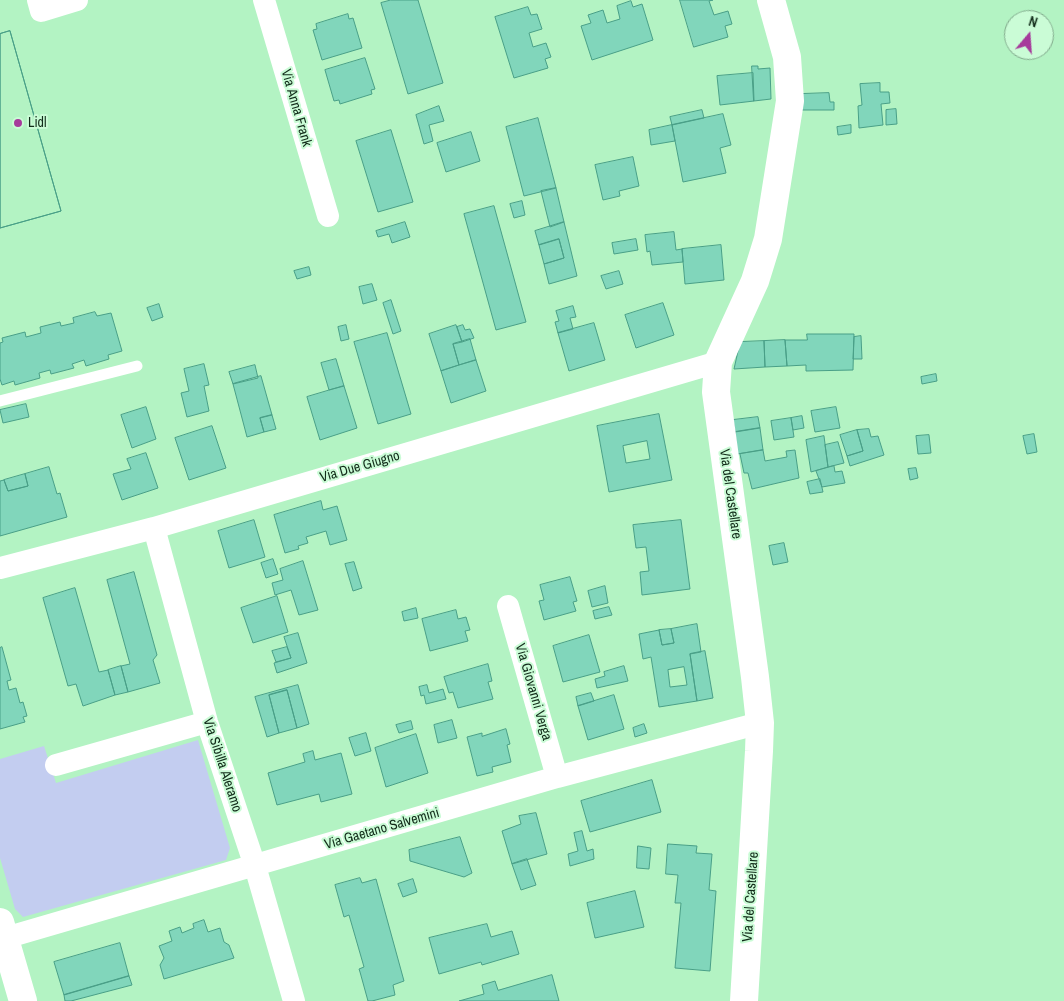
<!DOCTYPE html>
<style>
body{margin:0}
#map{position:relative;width:1064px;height:1001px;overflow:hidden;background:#b3f3c3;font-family:"Archivo Narrow",sans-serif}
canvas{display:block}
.north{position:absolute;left:1004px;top:10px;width:50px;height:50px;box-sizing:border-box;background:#cafcd6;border:1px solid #80a98b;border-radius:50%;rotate:18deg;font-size:14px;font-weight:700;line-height:20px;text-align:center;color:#122c1a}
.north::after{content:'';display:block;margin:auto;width:18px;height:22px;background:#a63b9b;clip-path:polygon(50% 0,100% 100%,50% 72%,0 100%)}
</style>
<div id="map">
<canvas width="1064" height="1001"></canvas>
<div class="north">N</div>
</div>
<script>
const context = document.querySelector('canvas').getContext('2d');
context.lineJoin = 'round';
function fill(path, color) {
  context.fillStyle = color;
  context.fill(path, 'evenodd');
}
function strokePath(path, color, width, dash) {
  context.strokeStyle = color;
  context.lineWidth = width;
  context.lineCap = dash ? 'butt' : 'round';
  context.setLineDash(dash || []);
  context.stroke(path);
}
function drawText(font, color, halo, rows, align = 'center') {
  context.font = font + ' "Archivo Narrow",sans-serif';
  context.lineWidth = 4;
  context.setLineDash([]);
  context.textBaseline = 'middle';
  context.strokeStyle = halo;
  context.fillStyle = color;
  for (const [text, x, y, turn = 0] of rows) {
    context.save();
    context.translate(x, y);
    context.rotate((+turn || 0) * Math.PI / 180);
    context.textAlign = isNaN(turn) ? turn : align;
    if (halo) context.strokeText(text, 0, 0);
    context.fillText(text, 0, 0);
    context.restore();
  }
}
fill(new Path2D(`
 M198 740 230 848 226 860 23 917 15 909 0 858V759L44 746 56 783Z`), '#c3cdf0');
const building = new Path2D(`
 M391 0H418L443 83 408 94 381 3Z
 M680 0H713L709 1 714 15 728 11 732 24 725 26 728 37 694 47Z
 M631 1 633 7 642 4 653 40 592 60 581 26 591 23 588 15 603 10 607 23 620 19 617 6Z
 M528 7 531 15 537 14 542 29 529 33 533 47 546 43 551 57 545 59 548 68 514 78 495 17Z
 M348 14 349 19 353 18 362 48 322 60 313 30 317 29 316 24Z
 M10 31 61 211 0 228V34Z
 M10 31 61 211 0 228V34Z
 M365 58 375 89 371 90 372 94 340 104 339 100 334 101 325 70Z
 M752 66H758V69L770 68 771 99 754 101Z
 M753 73 754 101 720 105 717 76Z
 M880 83V92H889L890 103 881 104 883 125 859 128 858 106 862 105 860 84Z
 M829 93 830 102H834V110H801V94Z
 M439 106 444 121 429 125 433 141 424 144 416 115Z
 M896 109 897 124 886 125V110Z
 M702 110 704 118 672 125 670 117Z
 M723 114 731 145 720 148 726 173 683 182 672 125Z
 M538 118 556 188 524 196 506 127Z
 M672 125 675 141 651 145 649 130Z
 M851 125V133L838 135 837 127Z
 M391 130 413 202 378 212 356 141Z
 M471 132 480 161 446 172 437 143Z
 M633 157 639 186 619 191 620 196 603 200 595 165Z
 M556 188 564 222 550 227 541 191Z
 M522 201 525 215 514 218 510 204Z
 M494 206 526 322 496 330 464 214Z
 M405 222 410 237 392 243 389 234 378 237 376 231Z
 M564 222 577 276 549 284 544 264 564 258 559 239 539 245 535 231Z
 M674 232 676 250 682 249 683 262 652 265 650 251 647 252 645 235Z
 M559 239 564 258 544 264 539 245Z
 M636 239 638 250 614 254 612 243Z
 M721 245 724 280 685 284 682 249Z
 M309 267 311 275 297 279 294 271Z
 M619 271 623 284 606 289 601 276Z
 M372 284 377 300 363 304 359 287Z
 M391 300 401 331 393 334 383 303Z
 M663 303 674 335 636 348 625 315Z
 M159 304 163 317 152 321 147 308Z
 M573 306 576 317 570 318 573 329 558 333 555 322 559 321 556 311Z
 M95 312 97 316 111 313 122 351 108 355 109 359 86 366 84 360 72 364 74 368 51 374 50 370 39 373 40 378 15 385 14 381 2 385 0 379V343L3 342 2 338 25 332 26 337 41 333 40 327 60 322 61 326 74 323 73 318Z
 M594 323 605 360 569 371 558 333Z
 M346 325 349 339 341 341 338 327Z
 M456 325 462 342 453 344 459 365 441 371 429 334Z
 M463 325 465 330 470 329 474 338 462 342 457 327Z
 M387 333 411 414 378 424 354 342Z
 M807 334H854L853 370 806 371V365L787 366 785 340H807Z
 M861 336 862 359H853L854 337Z
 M470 339 476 360 459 365 453 344Z
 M785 340 787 366 765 367 764 341Z
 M764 341 765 367 734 369 740 342Z
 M336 359 344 386 329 390 321 363Z
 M476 360 486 391 451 403 441 371Z
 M204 364 209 385 204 386 209 411 187 417 181 393 189 391 184 369Z
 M255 365 258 378 233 384 229 372Z
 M936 374 937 381 922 384 921 377Z
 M261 376 272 415 260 418 264 432 247 437 233 384Z
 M344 386 357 428 320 440 307 397Z
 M26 404 29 417 3 423 0 410Z
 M146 407 156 439 132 448 121 415Z
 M836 407 840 428 815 432 811 411Z
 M659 414 672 480 609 492 597 426ZM647 441 650 459 626 463 623 446Z
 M272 415 276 429 264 432 260 418Z
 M802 416 804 428 793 430 791 418Z
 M758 417 760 428 735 432 733 420Z
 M791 418 794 437 774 440 771 421Z
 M212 426 226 468 189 480 175 438Z
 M760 428 763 450 737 454 735 432Z
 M869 429 871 437 878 436 884 455 850 466 847 456 863 451 857 430Z
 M857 430 863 451 847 456 840 435Z
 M1034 434 1037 452 1027 454 1023 436Z
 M929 435 931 453 918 454 916 436Z
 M824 436 828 467 811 472 806 440Z
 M838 442 844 463 828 467 825 445Z
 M763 450 765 461 787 457 786 451 795 450 799 478 752 489 748 473H744L740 454Z
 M146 453 158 488 122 500 113 474 131 469 127 459Z
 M834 466 835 472 842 471 845 483 822 487 816 471Z
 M49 467 57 494 60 493 67 517 0 536V481L4 480 8 491 28 486 25 474Z
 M916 468 918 478 910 480 908 469Z
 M25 474 28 486 8 491 4 480Z
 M820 479 823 492 810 494 807 482Z
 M321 501 323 510 337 506 347 540 330 545 326 531 306 537 308 543 298 546 299 549 285 553 274 515Z
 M254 520 265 557 229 568 218 531Z
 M681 520 690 589 642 595 640 572 649 571 646 547 636 548 633 525Z
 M784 543 788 562 773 565 769 546Z
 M273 559 278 574 266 578 261 563Z
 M303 561 318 610 299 615 291 590 275 595 272 583 283 580 280 569Z
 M354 562 362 588 353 591 345 564Z
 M134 572 157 655 153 660 160 683 128 692 121 666 130 664 107 580Z
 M570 577 577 601 573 602 576 611 544 620 539 601 544 600 540 585Z
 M605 586 608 603 592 607 588 591Z
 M75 588 99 672 108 670 115 695 83 706 76 684 68 686 43 598Z
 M277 596 288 632 253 643 241 608Z
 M609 607 612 615 595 619 593 611Z
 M416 608 418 618 404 621 402 612Z
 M456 610 458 619 466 617 470 630 465 631 468 641 430 651 422 619Z
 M697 624 701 652 690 654 697 701 659 707 651 657 643 659 639 634 659 630 662 645 674 643 671 629ZM684 667 687 685 670 687 668 670Z
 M671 629 674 643 662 645 659 630Z
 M298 633 307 663 277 673 274 663 291 658 284 637Z
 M589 635 600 672 563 682 553 646Z
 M2 647 11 680 7 681 9 690 16 688 20 703 23 702 27 716 23 717 25 722 0 729V648Z
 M287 647 291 658 276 662 272 651Z
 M705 651 713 698 697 701 690 654Z
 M488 664 492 681 488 682 493 699 458 708 453 692 449 693 444 677Z
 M121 666 128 692 115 695 108 670Z
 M624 666 628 681 597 688 595 679 605 676 604 672Z
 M298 685 309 724 297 728 287 690 269 695 279 733 267 737 255 697Z
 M427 685 429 693 443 689 446 699 426 704 424 695 421 696 419 687Z
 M287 690 297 728 279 733 269 695Z
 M591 693 594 701 578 706 576 697Z
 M614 695 624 729 588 740 578 706Z
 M452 720 457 738 438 743 434 725Z
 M411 721 413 729 399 733 396 725Z
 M644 724 647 733 635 737 633 728Z
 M506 729 510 744 507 745 511 762 492 767 493 772 477 776 467 737 482 733V736Z
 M366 733 371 751 355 756 349 738Z
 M416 734 428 773 386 787 375 748Z
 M313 751 315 760 341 753 352 794 321 802 319 794 277 805 268 773 305 762 303 754Z
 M652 780 661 812 590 832 581 801Z
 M536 813 547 854 512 864 502 831 521 824 519 816Z
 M582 831 587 851 593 849 594 859 570 866 568 854 578 851 574 833Z
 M460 837 472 873 464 877 410 861 409 850Z
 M668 844 697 846 696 853 712 854 709 890 716 891 710 971 675 968 681 903H675L678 875 666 874Z
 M638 846 651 848 649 869 637 868Z
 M527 859 536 885 521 890 512 864Z
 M360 878 362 883 376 879 404 981 393 985 395 995 372 1001H368L360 972 359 969 364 967 349 915 344 917 335 885Z
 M413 879 417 892 403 897 398 884Z
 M635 891 644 927 595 938 587 903Z
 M204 920 208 932 220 928 224 942 229 945 234 958 164 979 160 965 164 958 159 946 172 941 169 931 180 927 182 933 194 928 193 924Z
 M487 924 491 937 512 931 519 954 482 965 481 962 439 974 429 938Z
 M120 943 129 976 64 995 54 962Z
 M552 975 559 1001H459L484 994 482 985 495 981 498 990Z
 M129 976 132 985 71 1001H65L64 995Z`);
fill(building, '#81d6bb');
strokePath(building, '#499f87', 1);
strokePath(new Path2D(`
 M0 401 137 366`), '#fff', 11);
strokePath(new Path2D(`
 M38 0 41 11 77 0
 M264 0 328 216
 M154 528 207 722 255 866 294 1001
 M0 568 154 528 718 362
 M508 606 557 777
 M56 765 207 722
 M5 938 557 777 760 723`), '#fff', 22);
strokePath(new Path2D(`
 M0 922 23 1001
 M744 1001 759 751 760 723 755 677 716 392 718 362 755 281 768 239 790 101 787 57 771 0`), '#fff', 28);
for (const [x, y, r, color] of [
 [18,123,5,"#a63b9b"]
]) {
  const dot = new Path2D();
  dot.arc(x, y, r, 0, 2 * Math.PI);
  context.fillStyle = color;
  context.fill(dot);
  strokePath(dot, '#cafcd6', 2);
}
drawText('14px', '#122c1a', '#cafcd6', [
 ["Via Anna Frank",296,108,74],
 ["Via Due Giugno",360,467,-16],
 ["Via del Castellare",730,494,82],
 ["Via Giovanni Verga",533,692,74],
 ["Via Sibilla Aleramo",222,765,72],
 ["Via Gaetano Salvemini",382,829,-16],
 ["Via del Castellare",751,897,-86]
]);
drawText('14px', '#122c1a', '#cafcd6', [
 ["Lidl",28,123]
], 'left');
</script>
